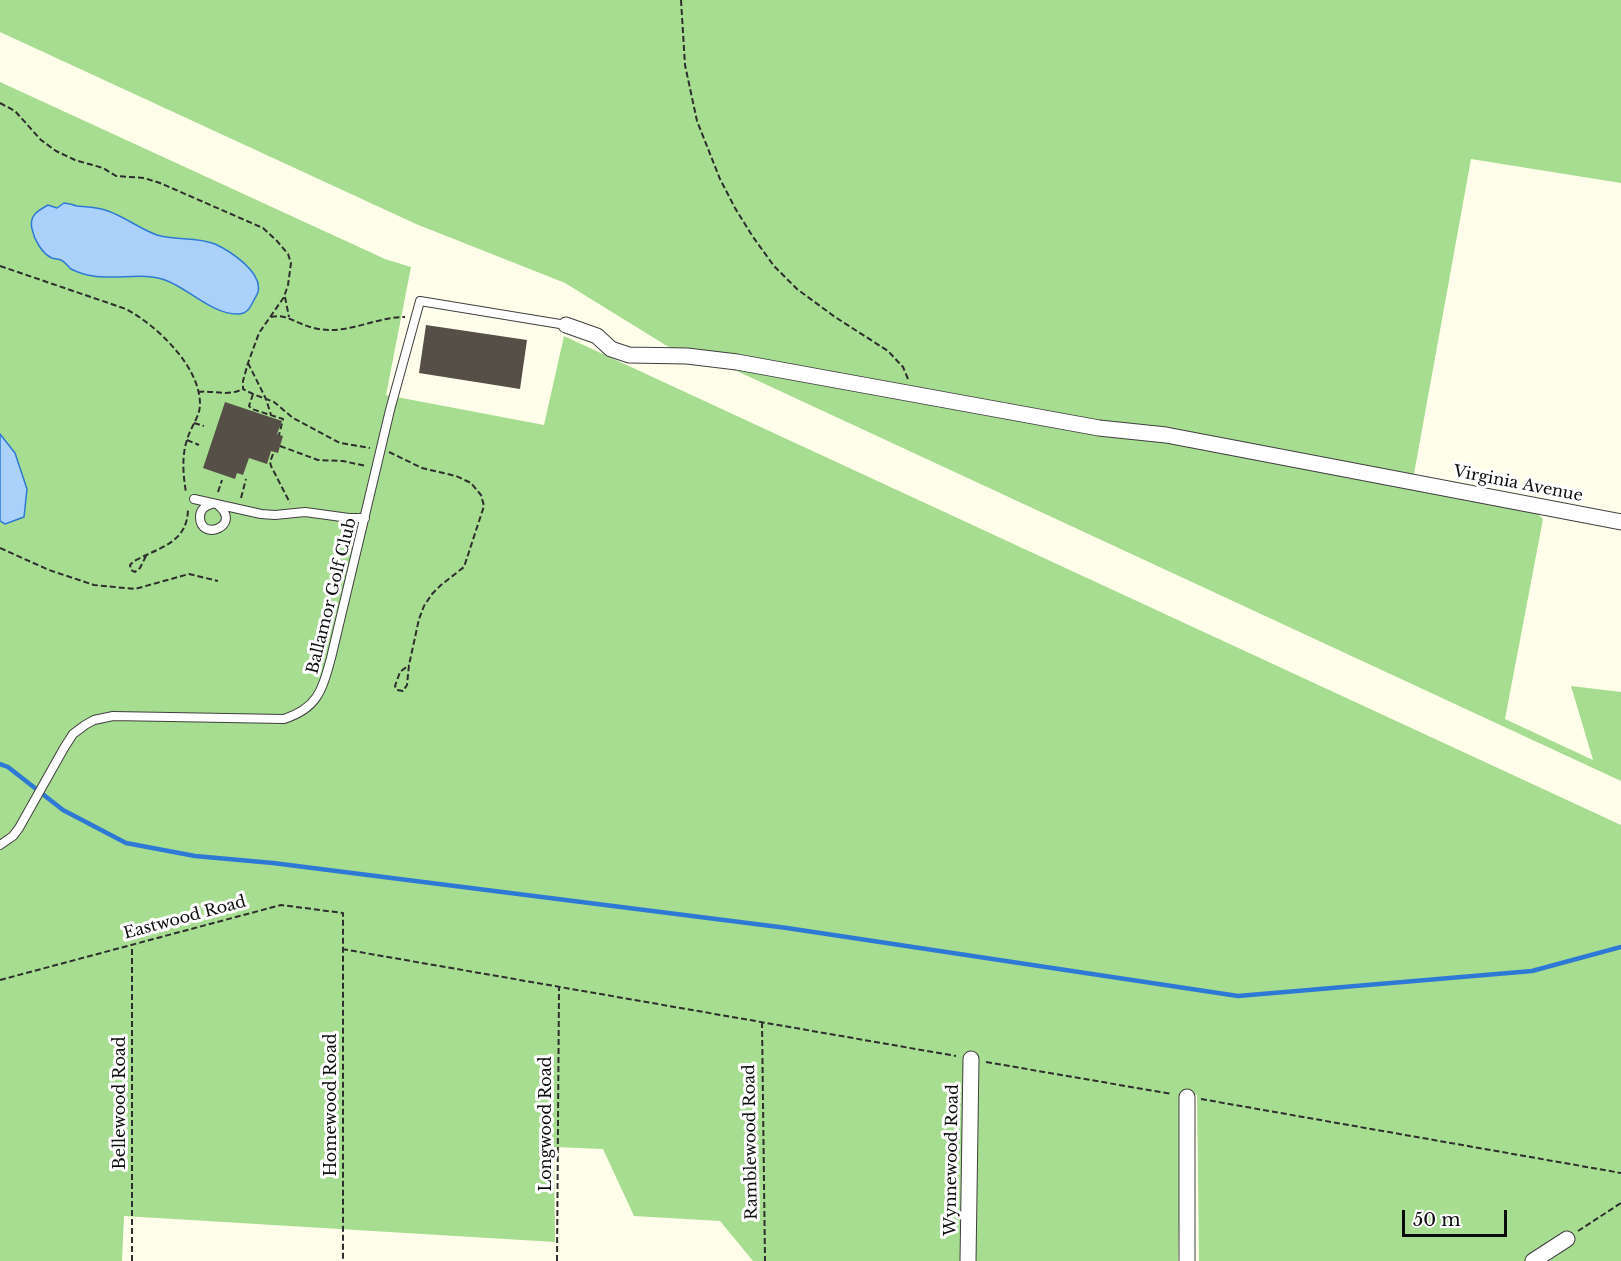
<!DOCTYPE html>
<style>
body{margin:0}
#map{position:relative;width:1621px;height:1261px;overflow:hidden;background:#fffeea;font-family:"Libre Baskerville",serif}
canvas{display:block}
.scale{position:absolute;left:1402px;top:1210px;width:105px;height:27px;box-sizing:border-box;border:3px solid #0c0c0c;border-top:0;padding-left:8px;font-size:18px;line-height:21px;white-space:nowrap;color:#0c0c0c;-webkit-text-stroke:4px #fff;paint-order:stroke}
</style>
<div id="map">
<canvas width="1621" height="1261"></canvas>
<div class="scale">50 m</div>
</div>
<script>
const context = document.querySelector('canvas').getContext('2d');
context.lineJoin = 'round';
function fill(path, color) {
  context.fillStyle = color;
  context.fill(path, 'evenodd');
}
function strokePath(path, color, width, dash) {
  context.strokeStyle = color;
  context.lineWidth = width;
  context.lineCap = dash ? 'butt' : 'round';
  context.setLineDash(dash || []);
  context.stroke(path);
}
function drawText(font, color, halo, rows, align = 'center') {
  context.font = font + ' "Libre Baskerville",serif';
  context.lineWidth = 6;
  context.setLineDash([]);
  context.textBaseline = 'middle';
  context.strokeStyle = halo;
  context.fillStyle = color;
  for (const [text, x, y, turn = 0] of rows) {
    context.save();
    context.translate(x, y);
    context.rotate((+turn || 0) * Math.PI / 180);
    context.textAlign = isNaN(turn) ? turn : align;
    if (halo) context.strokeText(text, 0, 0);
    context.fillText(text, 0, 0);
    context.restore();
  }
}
fill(new Path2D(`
 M0 0H1621V183L1471 159 1412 485 1531 507 1543 519 1505 719 1593 760 1571 686 1621 692V781L739 372 667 346 565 283 416 224 0 32Z
 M0 82 385 259 411 267 386 395 544 425 564 336 1621 825V1261H1199L1197 1095 1182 1091 1178 1261H753L720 1221 634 1216 603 1149 554 1147 555 1242 124 1216 122 1261H0Z`), '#a7dd90');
const water = new Path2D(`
 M64 203C69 203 72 205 77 206 88 207 98 207 108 211 125 217 140 229 157 235 176 241 196 236 215 244 230 251 263 272 258 292 257 295 255 298 254 300 250 308 247 314 238 314 213 315 188 288 165 280 146 272 115 280 93 276 86 275 77 272 71 269 68 266 65 262 61 260 58 259 55 259 52 258 42 254 34 239 32 229 29 216 37 211 48 205L57 208Z
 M0 434 15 453 27 489 24 517 5 524 0 521Z`);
fill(water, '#abd1fa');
strokePath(water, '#2e79d5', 1.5);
strokePath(new Path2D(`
 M0 764 8 767 63 810 126 843 195 856 273 863 787 928 1238 996 1532 971 1621 947`), '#2e79d5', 4.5);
fill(new Path2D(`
 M426 325 527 340 520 389 419 373Z
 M225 402 282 421 277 434 283 436 278 453 271 451 267 464 249 458 243 475 237 473 235 479 203 468Z`), '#554f47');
const lane = new Path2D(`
 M194 499 261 514 275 515 305 512 349 518H365
 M212 504C205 506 200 509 200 517 200 542 242 526 219 506
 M0 845 13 836 19 828 64 748 73 734 85 725 94 720 113 716 284 719C318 708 322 690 331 658L390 410 420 301 566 325`);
const street = new Path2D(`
 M566 325 597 336 611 349 629 355 687 356 737 362 1099 428 1166 435 1621 522
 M1187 1097V1261
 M968 1261 971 1059
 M1533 1261 1567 1239`);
strokePath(lane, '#3f3f3f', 10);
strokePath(street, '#3f3f3f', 17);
strokePath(new Path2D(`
 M681 0 685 65 697 121 720 179 735 208 753 237 774 266 797 289 835 317 888 351 903 367 908 379
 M0 103 15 111 41 140 56 151 75 160 103 168 116 176 144 178 160 183 263 228 277 241 288 254 291 263 288 285 284 297 259 333 248 363 243 381V389L253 394 274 402 293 418 340 443 370 448
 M0 266 126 309C156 325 200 366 200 404 200 415 193 424 189 434 181 454 183 473 186 493
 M285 297 289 317
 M271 317C284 314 291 320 302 324 311 328 321 330 330 330 356 330 379 317 405 317
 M248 363 266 399 271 415
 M198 392C215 390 226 397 243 389
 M253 394 249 406 252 409 283 419 279 435
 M194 423 204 426
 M187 440 199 445
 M280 446 318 460 343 461 366 466
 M389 452 422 468 456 476 471 483 481 495 484 506 464 567 441 585 432 594 424 606 419 619 409 665 407 685 403 691 397 690 395 686 400 672 409 665
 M273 454 270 462 271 466 290 503
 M218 492 222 480
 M241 498 246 479
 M0 548 49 570 94 585 135 589 189 574 218 581
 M146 556 140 568 135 572 131 570 130 565 134 561C160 547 188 543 188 508
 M342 949 956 1056
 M0 980 281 905 343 913V1261
 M762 1022 765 1261
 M986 1062 1172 1094
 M1201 1099 1621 1173
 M1578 1231 1621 1203
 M132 1261V945
 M557 1261 559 987`), '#2e2e2e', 2, [6, 3]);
strokePath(lane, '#fff', 8);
strokePath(street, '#fff', 15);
drawText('16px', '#0c0c0c', '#fff', [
 ["Virginia Avenue",1518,484,11],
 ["Ballamor Golf Club",332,596,-76],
 ["Eastwood Road",185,918,-15],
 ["Bellewood Road",120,1103,-90],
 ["Homewood Road",331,1105,-90],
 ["Longwood Road",546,1124,-90],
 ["Ramblewood Road",751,1142,-91],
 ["Wynnewood Road",952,1160,-89]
]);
</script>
